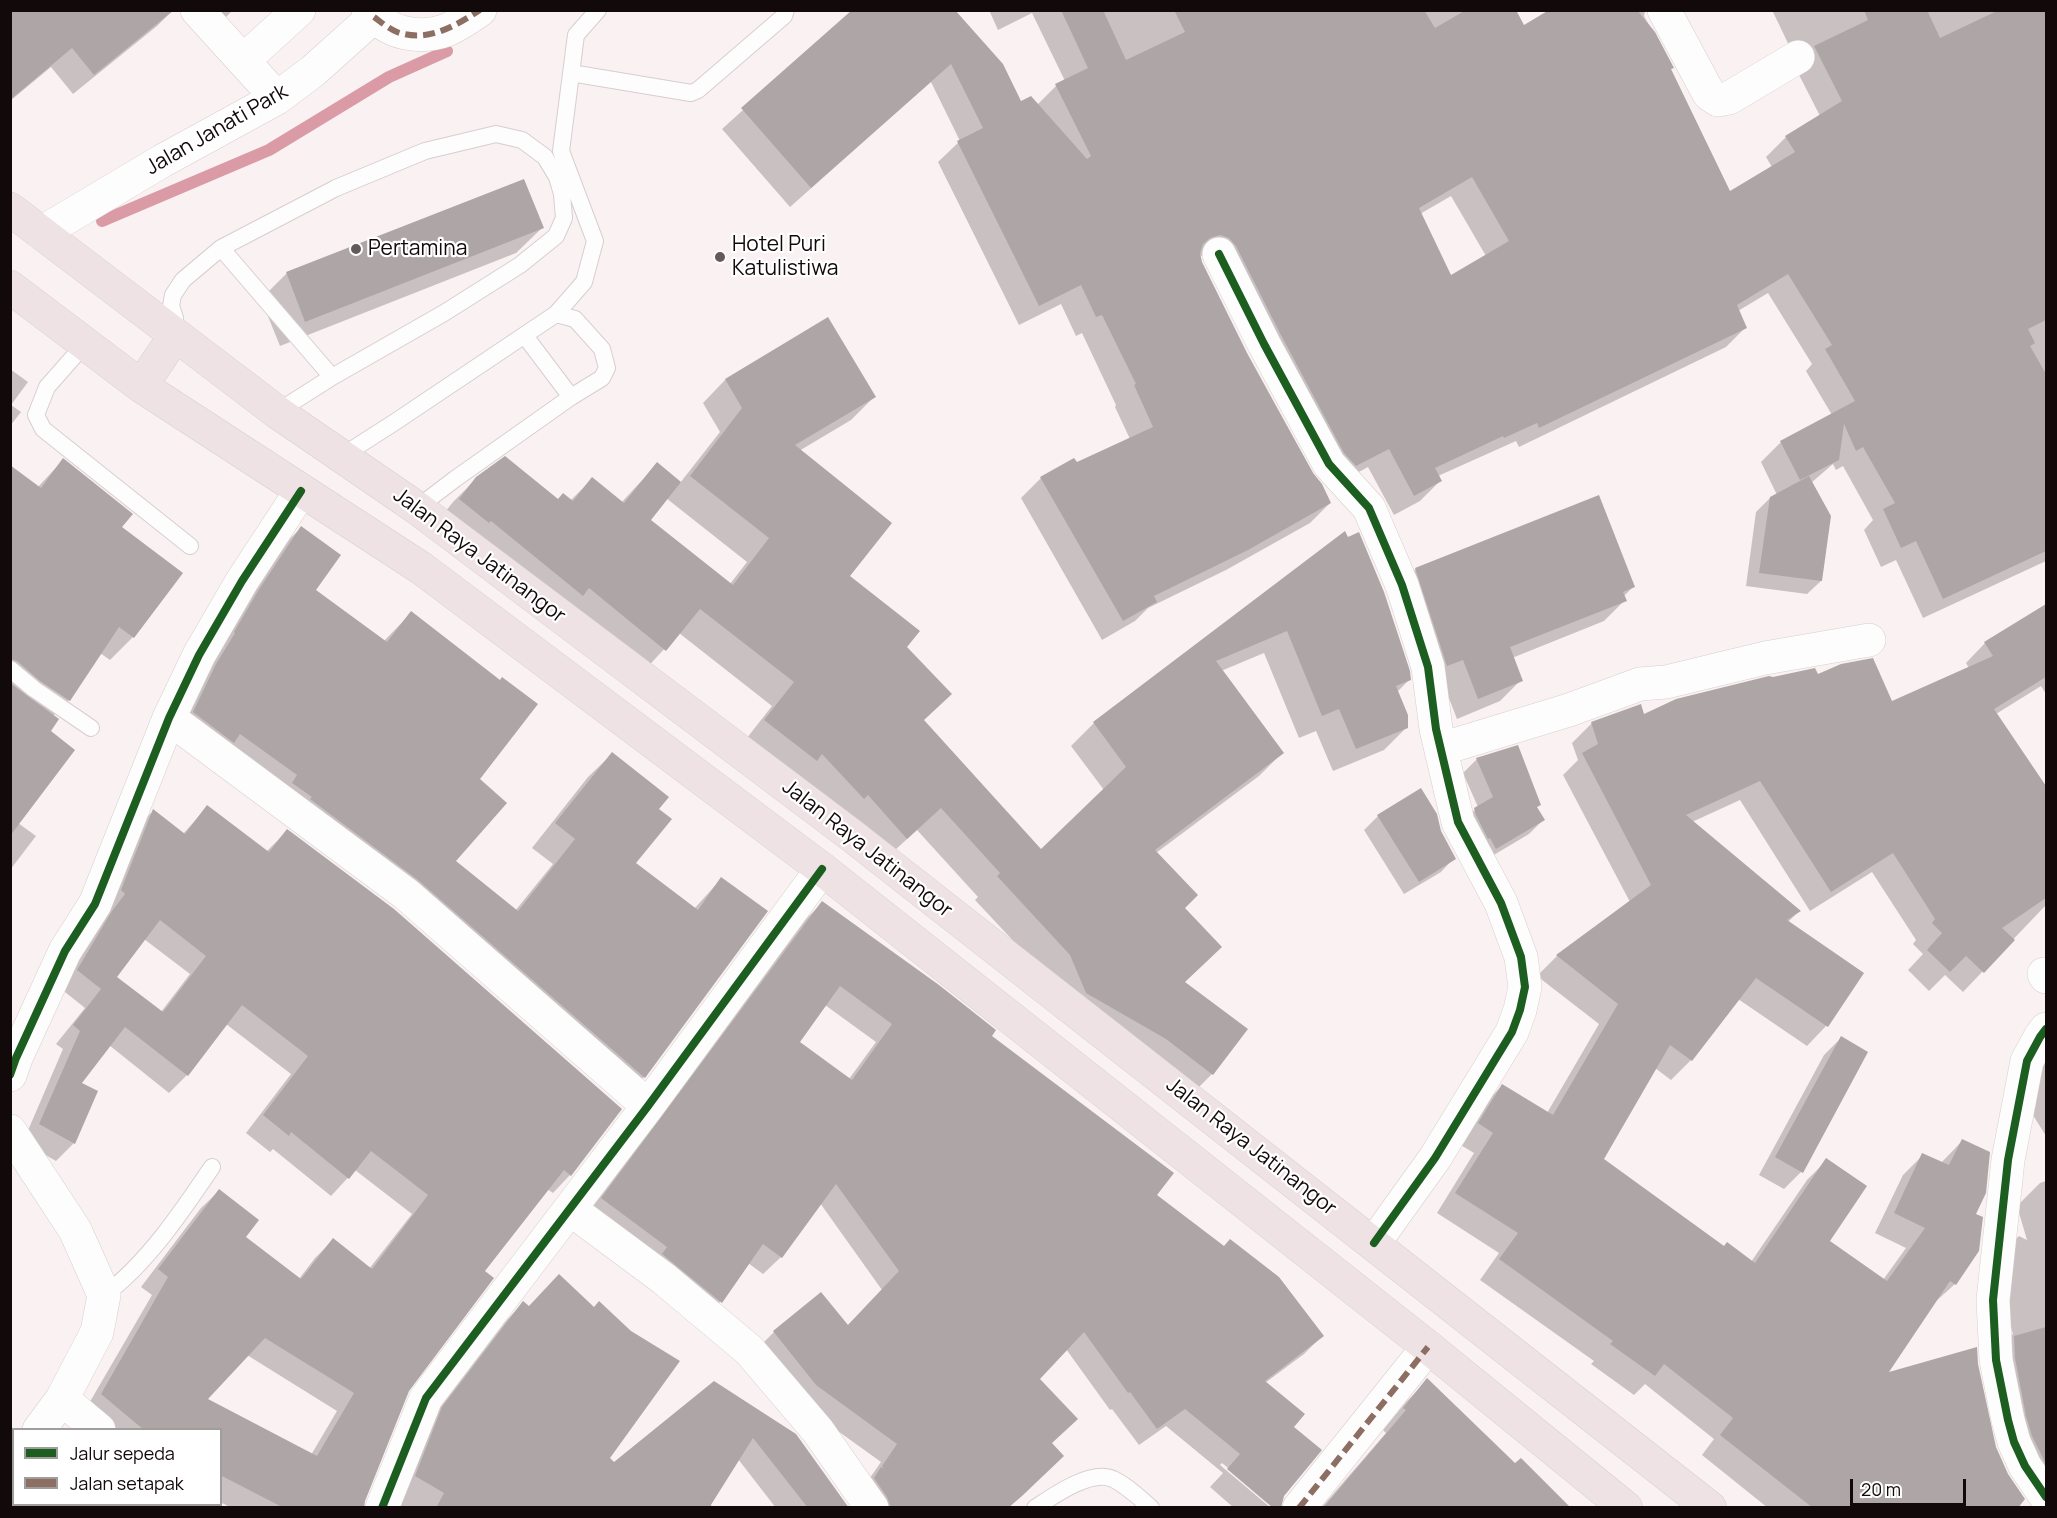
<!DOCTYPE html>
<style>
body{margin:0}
#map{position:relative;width:2057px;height:1518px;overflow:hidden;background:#faf1f2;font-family:Manrope,sans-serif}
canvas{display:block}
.frame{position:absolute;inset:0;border:12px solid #12090b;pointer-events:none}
.legend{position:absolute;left:12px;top:1428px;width:210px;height:78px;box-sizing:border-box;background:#fff;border:2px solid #a09d9d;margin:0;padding:8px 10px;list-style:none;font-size:18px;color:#12090b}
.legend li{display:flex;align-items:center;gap:12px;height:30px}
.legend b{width:30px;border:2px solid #a09d9d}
.scale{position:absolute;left:1850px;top:1479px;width:116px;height:27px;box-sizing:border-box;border:3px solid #12090b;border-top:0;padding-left:8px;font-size:18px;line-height:21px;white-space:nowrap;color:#12090b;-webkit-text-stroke:4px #fff;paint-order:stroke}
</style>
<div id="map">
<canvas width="2057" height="1518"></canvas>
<div class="frame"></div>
<ul class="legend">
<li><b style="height:8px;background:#1b5e20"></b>Jalur sepeda</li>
<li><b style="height:8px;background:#8d6e63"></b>Jalan setapak</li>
</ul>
<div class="scale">20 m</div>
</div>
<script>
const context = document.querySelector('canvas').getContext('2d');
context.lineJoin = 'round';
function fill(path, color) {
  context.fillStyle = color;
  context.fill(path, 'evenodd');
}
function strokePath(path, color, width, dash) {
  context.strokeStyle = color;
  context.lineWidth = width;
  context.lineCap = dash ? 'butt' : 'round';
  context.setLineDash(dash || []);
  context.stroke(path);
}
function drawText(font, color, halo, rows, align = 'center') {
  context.font = font + ' Manrope,sans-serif';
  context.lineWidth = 4.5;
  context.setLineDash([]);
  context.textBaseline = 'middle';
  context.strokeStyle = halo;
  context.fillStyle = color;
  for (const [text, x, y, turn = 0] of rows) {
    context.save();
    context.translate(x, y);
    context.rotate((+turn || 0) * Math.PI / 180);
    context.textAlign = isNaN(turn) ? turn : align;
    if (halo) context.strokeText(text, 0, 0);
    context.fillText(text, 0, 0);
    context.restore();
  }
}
fill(new Path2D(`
 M10 10H177L170 13 157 26 73 94 51 67 10 101Z
 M200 10H233L217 26Z
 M854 10H953L1021 103 1037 105 1056 86 1065 81 1032 13 998 30 989 10H1515L1524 27 1584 10H1656L1653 13 1645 11 1644 16 1672 67 1670 69 1729 193 1772 167 1766 157 1786 137 1820 116 1795 67 1798 64 1772 10H2046V561L1923 618 1896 560 1881 567 1864 530 1873 520 1843 466 1836 470 1833 464 1811 483 1821 581 1807 594 1746 586 1756 512 1770 498 1777 495 1761 462 1780 443 1832 415 1806 371 1812 364 1768 293 1738 311 1746 327 1726 347 1519 447 1516 441 1438 476 1440 481 1420 501 1394 515 1368 467 1335 485 1209 258 1199 255 1201 263 1246 354 1330 503 1310 523 1226 570 1148 608 1135 621 1102 640 1021 498 1041 478 1074 460 1076 464 1130 439 1115 407 1116 405 1082 333 1076 336 1061 304 1019 325 938 162 960 141 931 82 790 207 722 129ZM1451 196 1486 256 1450 277 1420 214Z
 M523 181 542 228 516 253 280 346 261 299 286 274Z
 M827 319 874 397 851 420 799 451 848 576 905 647 923 721 1041 851 1104 790 1071 746 1094 723 1345 533 1409 680 1397 692 1407 727 1384 750 1333 771 1316 731 1299 738 1264 653 1221 671 1282 753 1259 776 1156 853 1183 908 1184 983 1212 1074 1189 1097 1048 978 975 900 978 897 917 830 884 860 743 743 772 706 679 633 642 673 437 522 453 502 477 478 557 501H570L592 479 621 503 657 464 680 483 720 432 703 403 725 380ZM666 498 747 562 730 584 649 520Z
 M10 369 28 382 11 405 21 412 10 426Z
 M63 460 120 527 181 573 133 637 110 660 100 653 69 700 53 716 18 823 36 836 10 870V467L38 487Z
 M301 528 314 591 384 641 411 613 478 780 454 861 515 911 553 864 532 848 588 777 612 754 657 809 634 864 694 909 721 879 766 911 644 1077 620 1101 395 903 170 736 277 551Z
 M1416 569 1633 587 1623 597 1625 600 1604 621 1512 658 1521 680 1500 701 1457 719 1442 680 1395 590Z
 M2046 606V694L2041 686 1996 714 2046 789V804L2035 816 2046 834V905L1963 992 1945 975 1929 991 1908 970 1923 954 1913 944 1916 940 1872 872 1810 911 1740 800 1692 822 1799 911 1788 922 1862 974 1826 1026 1807 1046 1738 999 1691 1060 1671 1080 1655 1068 1602 1159 1723 1248 1751 1262 1807 1180 1827 1160 1828 1241 1883 1280 1906 1248 1875 1233 1903 1175 1923 1155 1941 1163 1963 1140 1974 1215 1955 1284 1934 1303 1885 1375 1976 1364 1995 1448 2016 1508H1768L1702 1455 1714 1439 1645 1384 1634 1395 1591 1364 1594 1361 1480 1280 1499 1253 1437 1213 1474 1153 1459 1144 1483 1105 1503 1085 1547 1113 1599 1024 1537 976 1557 956 1630 902 1563 775 1578 760 1572 743 1592 723 1643 716 1817 676 1892 703 1969 668 1966 663 1985 643Z
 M1477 759 1536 808 1543 820 1529 834 1482 862 1461 823 1478 807 1463 773Z
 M207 807 266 852 287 831 570 1175 553 1193 547 1189 483 1272 410 1386 362 1508H232L220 1502V1430H105L84 1412 152 1295 141 1287 201 1208 219 1191 244 1237 299 1279 315 1258 333 1240 369 1269 412 1214 355 1170 331 1196 273 1149 270 1152 246 1133 291 1074 226 1024 187 1075 169 1093 109 1045 79 1083 96 1092 74 1143 56 1161 23 1142 63 1049 56 1044 85 1008 60 988 136 828 153 811 183 834ZM144 939 190 974 161 1012 115 977ZM247 1355 337 1411 311 1455 205 1399Z
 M1378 816 1454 858 1441 872 1404 894 1364 830Z
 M823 902 990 1036 1155 1196 1322 1336 1304 1354 1265 1383 1292 1427 1275 1507 1222 1463 1220 1465 1271 1508H1234L1210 1487 1223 1473 1166 1426 1139 1445 1112 1409 1110 1410 1066 1349 1038 1379 1050 1444 1009 1508H865V1485L881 1462 799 1403 756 1350 774 1332 820 1294 847 1326 882 1290 820 1203 781 1257 763 1274 748 1263 720 1302 703 1319 585 1217 805 920ZM825 1005 876 1042 849 1079 798 1042Z
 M1841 1038 1801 1172 1784 1189 1759 1175 1824 1055Z
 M2046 1054V1136L2031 1112 2036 1105 2022 1091Z
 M2046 1181V1508L1996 1352 2013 1334 1995 1274 1996 1259 2019 1236 2027 1240 2017 1206 2040 1183Z
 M523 1303 608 1459 614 1464 714 1383 847 1508H776L738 1459 709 1504 715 1508H393L425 1427 506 1321Z
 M1427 1381 1515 1465 1569 1508H1321L1386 1433 1383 1430 1406 1402Z
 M75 1504H171V1508H78Z`), '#0003');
strokePath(new Path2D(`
 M102 221 269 150 389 77 447 51`), '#da9ba6', 12);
fill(new Path2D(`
 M10 10H174L94 75 72 48 10 100Z
 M852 10H955L1003 64 1021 101 1031 96 1087 159 1091 156 1055 84 1088 68 1061 10H1103L1126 60 1185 32 1174 10H1424L1435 28 1466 10H1516L1524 25 1549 10H1637L1655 32 1674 68 1671 69 1730 191 1795 152 1785 136 1842 101 1814 46 1868 20 1864 10H1927L1940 38 1999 10H2046V320L2028 329 2035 343 2030 346 2046 374V551L1943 599 1916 541 1901 548 1883 509 1895 503 1863 447 1856 451 1844 424 1839 460 1800 480 1780 441 1855 401 1825 349 1832 345 1788 274 1737 305 1747 328 1539 428 1537 423 1504 438 1503 436 1435 468 1442 481 1414 496 1389 449 1356 466 1344 453 1281 335 1236 246 1229 238 1220 235 1210 238 1203 244 1200 253 1202 262 1247 353 1313 473 1322 484 1331 503 1248 550 1154 596 1157 602 1123 621 1040 477 1074 458 1077 462 1153 427 1134 385 1136 384 1102 315 1096 317 1081 285 1039 306 957 141 983 128 951 64 811 188 741 108ZM1472 177 1509 241 1451 275 1419 208Z
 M524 179 544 228 305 322 286 272Z
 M828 317 876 397 795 445 892 523 850 576 920 631 907 647 952 694 924 720 1041 849 1126 767 1093 722 1345 531 1348 537 1359 532 1384 592 1410 671 1411 680 1396 686 1408 715V728L1356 749 1339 709 1322 716 1287 631 1216 661 1284 753 1155 850 1198 895 1185 908 1222 947 1185 982 1248 1029 1213 1075 1166 1039 1086 993 1070 955 997 876 1000 873 941 808 907 839 868 795 864 799 822 754 817 761 764 720 794 682 700 609 666 651 589 588 583 596 491 521 489 523 459 499 476 477 505 456 558 499 563 493 573 501 592 477 624 503 657 462 681 482 651 520 733 585 769 538 690 476 742 408 725 379Z
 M63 458 133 514 122 527 183 573 134 638 119 627 70 701 40 681 17 661 10 659V465L41 488Z
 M1809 476 1831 516 1822 581 1759 573 1770 497Z
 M1599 495 1635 587 1623 592 1627 601 1510 647 1523 681 1478 699 1463 660 1447 666 1415 568Z
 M301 526 341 555 316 590 387 642 411 611 500 680 502 677 538 704 480 779 507 803 456 861 518 911 575 839 555 823 612 752 669 797 659 809 672 819 636 863 698 910 721 877 768 911 645 1078 418 880 310 799 312 797 292 783 297 775 240 734 234 743 193 712 216 664 235 633 234 632 258 591Z
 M2046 604V677L1994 709 2046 786V898L2002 928 2015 940 1984 973 1966 956 1950 972 1927 950 1942 933 1932 923 1935 919 1893 853 1831 892 1760 781 1686 815 1801 911 1787 920 1864 973 1828 1027 1756 978 1692 1061 1670 1045 1604 1159 1724 1246 1727 1242 1755 1263 1826 1158 1867 1186 1830 1241 1887 1281 1925 1228 1894 1213 1922 1153 1949 1165 1962 1139 1990 1152 1986 1193 1976 1214 1983 1217 1979 1251 1956 1285 1950 1281 1889 1372 1977 1347 1978 1364 1996 1447 2008 1474 2025 1499 2018 1508H1813L1720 1435 1733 1418 1664 1364 1655 1376 1610 1344 1613 1341 1499 1259 1518 1233 1455 1193 1493 1133 1478 1123 1502 1084 1553 1115 1618 1004 1556 955 1651 885 1582 753 1598 744 1591 722 1641 704 1644 714 1676 699 1769 676 1773 677 1815 668 1818 674 1841 664 1873 658 1892 701 1993 656 1984 642Z
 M10 683 59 719 51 731 75 750 10 836Z
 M1518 745 1541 805 1537 807 1545 820 1496 849 1490 838 1488 839 1476 815 1474 808 1493 797 1476 758Z
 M1421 788 1437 814 1441 831 1456 859 1419 882 1377 815Z
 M207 805 269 852 287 829 394 909 622 1109 571 1176 564 1170 485 1271 494 1278 409 1391 365 1501 364 1508H284L220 1475V1430H144L101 1394 168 1277 158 1269 219 1189 259 1220 246 1237 301 1279 333 1238 372 1269 428 1195 371 1151 349 1179 291 1132 289 1136 263 1115 308 1056 242 1005 188 1076 125 1027 82 1083 98 1091 75 1144 39 1124 80 1031 73 1025 101 989 77 970 112 911 125 894 121 890 153 809 185 834ZM160 920 206 956 163 1012 117 977ZM265 1338 354 1393 317 1456 208 1399Z
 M822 901 939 985 996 1030 992 1036 1174 1173 1157 1195 1224 1246 1230 1239 1279 1277 1324 1336 1265 1381 1305 1414 1294 1427 1322 1450 1284 1496 1281 1508H1273L1227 1469 1240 1454 1185 1409 1157 1429 1130 1392 1128 1393 1084 1332 1040 1379 1078 1419 1052 1443 1064 1456 1022 1496 1008 1508H891L887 1497 874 1478 881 1467 884 1469 882 1466 897 1444 816 1385 773 1331 821 1292 848 1325 899 1271 836 1184 782 1258 763 1244 722 1303 662 1254 667 1247 601 1198ZM840 986 892 1024 852 1080 800 1042Z
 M1841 1036 1868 1052 1803 1173 1775 1157Z
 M559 1274 594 1307 599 1301 631 1331 680 1361 610 1458 614 1462 714 1381 796 1434 849 1508H808L753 1438 709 1508H436L444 1493 415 1476 442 1407 523 1301 529 1306Z
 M2046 1327V1464L2032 1436 2026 1416 2015 1358 2014 1336Z
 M1427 1378 1515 1463 1521 1458 1571 1508H1323L1406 1410 1403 1408Z`), '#ada5a6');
const service = new Path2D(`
 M571 73 691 93 698 90 784 16 786 10
 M221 248 332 377
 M556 314 584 282 595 241 561 151 576 35 598 10
 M175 332V318L171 306 173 295 183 280 221 248 336 188 425 151 496 134 522 140 545 157 557 177 562 194 564 218 556 236 520 265 444 313 332 377 277 412
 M525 336 571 397
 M84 345 47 387 36 415 43 429 190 546
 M342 456 395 422 556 314 575 319 602 349 607 368 602 378 571 397 455 479 417 508
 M10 669 34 689 91 728
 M104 1295C146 1265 183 1210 212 1167
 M1035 1508C1053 1496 1091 1469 1113 1479 1127 1486 1139 1497 1151 1508`);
const minor = new Path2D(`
 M197 10 277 98
 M368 10C388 34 419 40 447 30 458 25 470 17 480 10
 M1664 10 1709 94 1718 100 1729 98 1798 57
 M244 60 299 10
 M41 233 162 161 277 98 313 71 381 10
 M1219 254 1264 344 1329 464 1369 508 1402 585 1428 667 1436 729 1458 822 1501 903 1521 957 1525 987 1520 1010 1512 1032 1435 1158 1374 1243
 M169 718 406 894 648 1106
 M1441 749 1569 710 1640 684 1666 682 1765 658 1869 640
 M2044 974 2046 977
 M2046 1029 2040 1037 2027 1061 2008 1160 1993 1300 1996 1360 2008 1420 2014 1442 2025 1466 2046 1497
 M10 1075 16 1058 65 951 95 904 169 718 199 655 242 581 301 491
 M10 1131 75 1230 104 1295 97 1332 62 1399 39 1430
 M570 1209 663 1278 749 1350 818 1431 872 1508
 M62 1399 99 1430
 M10 1466 14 1462
 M190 1504 194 1508
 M382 1508 426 1398 648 1106 822 869
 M1299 1508 1428 1347`);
const trunk = new Path2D(`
 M10 209 277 412 417 508 851 835 1710 1508
 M10 287 141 386 421 568 822 869 1428 1347 1626 1508
 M141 386 175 336`);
strokePath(service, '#d7cecf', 18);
strokePath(minor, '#d7cecf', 34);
strokePath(trunk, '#d3cece', 34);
strokePath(service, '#fefdfd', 16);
strokePath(minor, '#fefdfd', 33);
strokePath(trunk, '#efe2e4', 33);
strokePath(new Path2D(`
 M374 17C381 22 389 29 397 32 428 43 455 26 480 10
 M1299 1508 1428 1347`), '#8d6e63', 6, [12, 6]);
strokePath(new Path2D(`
 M1219 254 1264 344 1329 464 1369 508 1402 585 1428 667 1436 729 1458 822 1501 903 1521 957 1525 987 1520 1010 1512 1032 1435 1158 1374 1243
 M2046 1029 2040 1037 2027 1061 2008 1160 1993 1300 1996 1360 2008 1420 2014 1442 2025 1466 2046 1497
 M10 1075 16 1058 65 951 95 904 169 718 199 655 242 581 301 491
 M382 1508 426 1398 648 1106 822 869`), '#1b5e20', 8);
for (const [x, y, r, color] of [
 [356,249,6,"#635a5c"],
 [720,257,6,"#635a5c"]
]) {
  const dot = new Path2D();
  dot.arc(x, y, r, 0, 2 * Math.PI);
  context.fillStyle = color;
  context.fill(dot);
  strokePath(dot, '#fff', 2);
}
drawText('21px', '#12090b', '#fff', [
 ["Jalan Janati Park",217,130,-30],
 ["Jalan Raya Jatinangor",479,556,37],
 ["Jalan Raya Jatinangor",867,849,38],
 ["Jalan Raya Jatinangor",1251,1147,38]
]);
drawText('21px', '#12090b', '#fff', [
 ["Hotel Puri",732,245],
 ["Katulistiwa",732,269],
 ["Pertamina",368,249]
], 'left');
</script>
